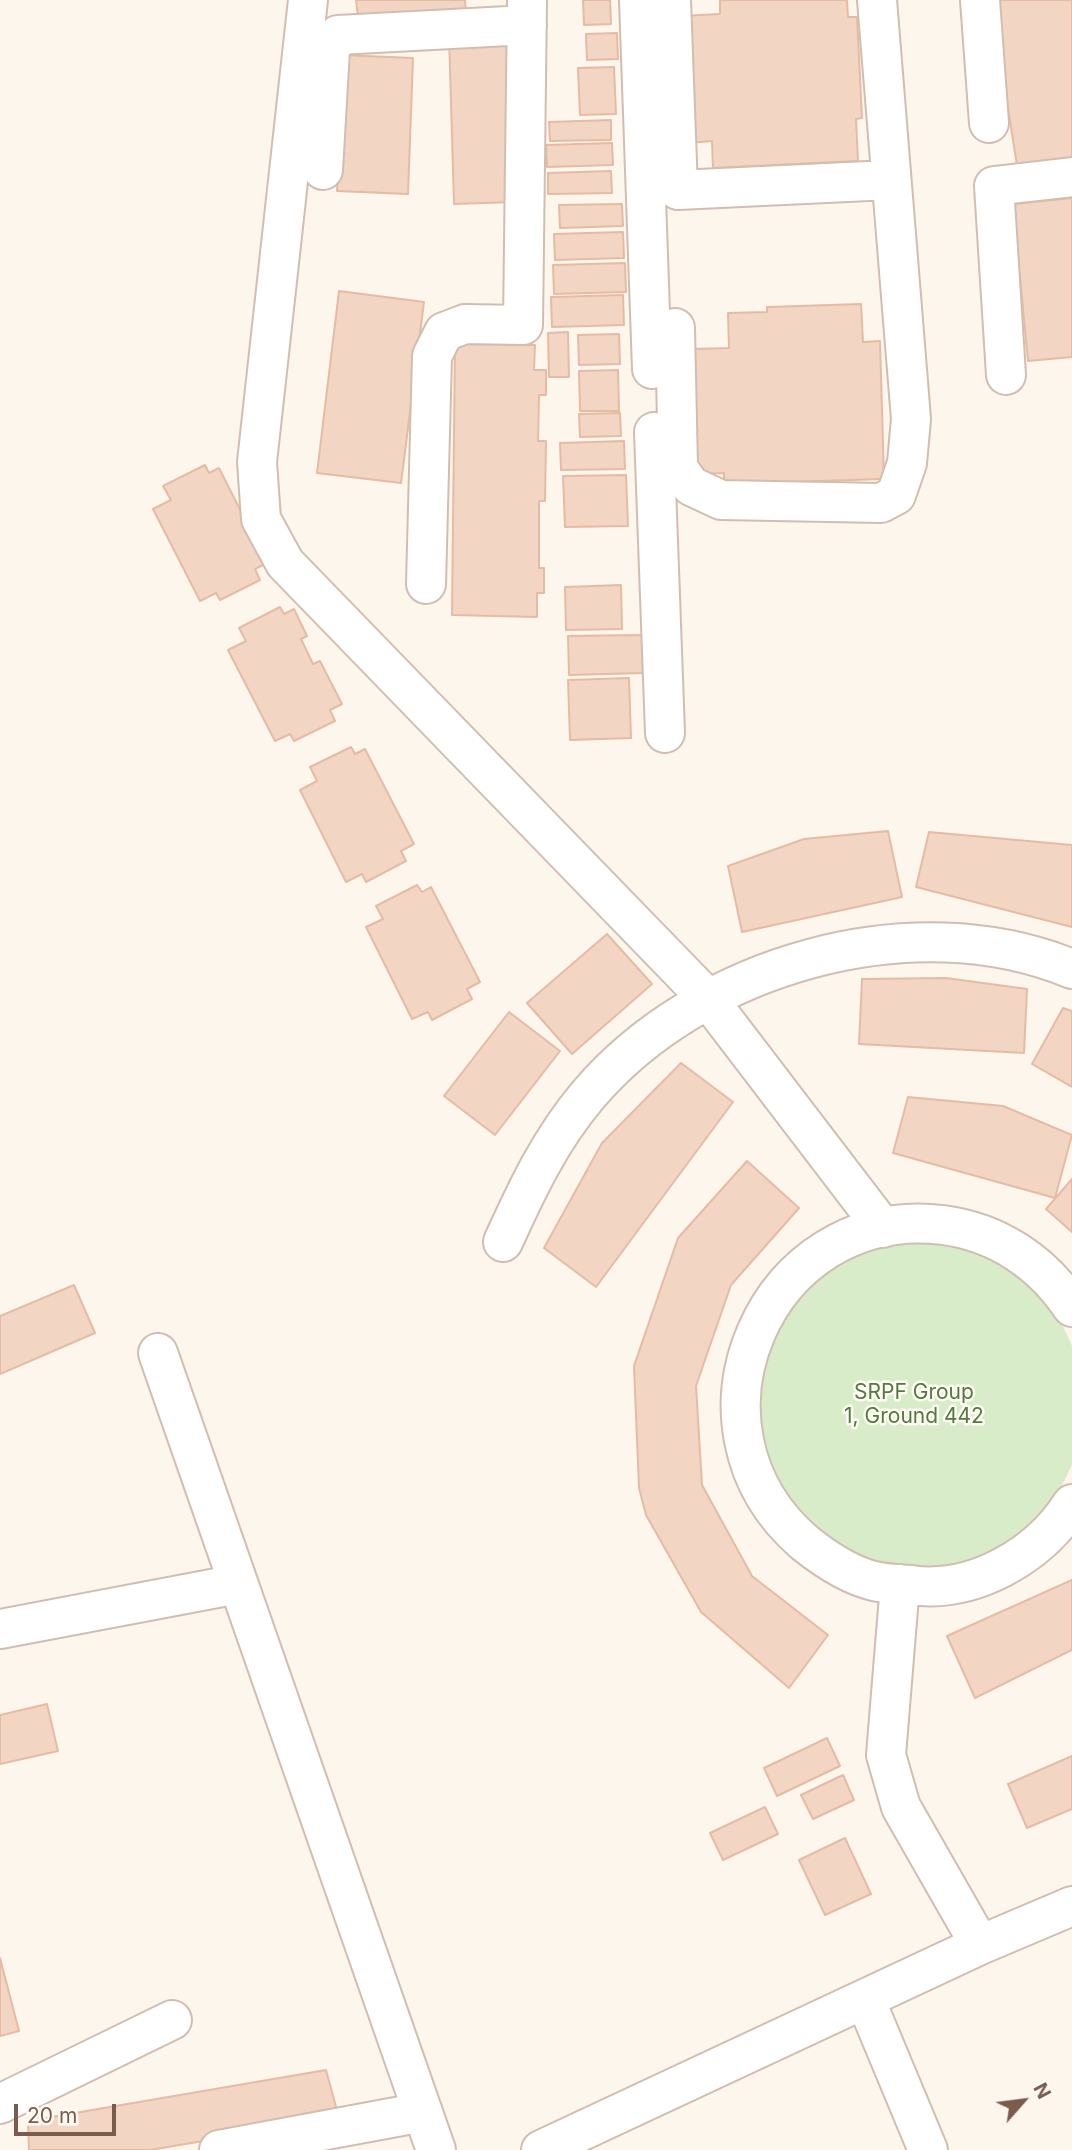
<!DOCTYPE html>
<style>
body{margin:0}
#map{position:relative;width:1072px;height:2150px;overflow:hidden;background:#fdf6ec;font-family:Inter,sans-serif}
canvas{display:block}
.north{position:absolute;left:988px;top:2066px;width:70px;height:70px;-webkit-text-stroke:5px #fffaf3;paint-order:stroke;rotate:62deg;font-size:19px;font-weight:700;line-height:28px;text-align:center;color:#7a5c4d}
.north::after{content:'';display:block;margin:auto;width:24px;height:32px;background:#7a5c4d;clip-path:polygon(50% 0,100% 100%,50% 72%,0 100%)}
.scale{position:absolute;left:14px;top:2104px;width:102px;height:32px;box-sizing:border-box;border:4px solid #7a5c4d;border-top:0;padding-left:9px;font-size:21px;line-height:24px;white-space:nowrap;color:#7a5c4d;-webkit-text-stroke:5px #fffaf3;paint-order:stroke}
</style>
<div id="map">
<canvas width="1072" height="2150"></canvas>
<div class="north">N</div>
<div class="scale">20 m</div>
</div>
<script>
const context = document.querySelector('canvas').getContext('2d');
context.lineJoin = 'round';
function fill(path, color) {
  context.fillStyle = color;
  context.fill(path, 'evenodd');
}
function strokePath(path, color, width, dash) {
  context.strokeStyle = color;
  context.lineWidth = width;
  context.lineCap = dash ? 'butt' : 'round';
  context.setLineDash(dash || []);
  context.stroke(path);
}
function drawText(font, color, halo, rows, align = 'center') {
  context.font = font + ' Inter,sans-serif';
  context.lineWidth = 5;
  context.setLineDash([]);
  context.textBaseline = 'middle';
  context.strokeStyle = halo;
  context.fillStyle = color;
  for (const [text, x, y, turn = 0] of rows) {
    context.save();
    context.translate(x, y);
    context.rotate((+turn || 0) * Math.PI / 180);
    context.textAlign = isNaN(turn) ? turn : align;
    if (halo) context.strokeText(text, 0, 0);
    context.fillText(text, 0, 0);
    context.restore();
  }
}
fill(new Path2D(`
 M755 1405a164 164 0 1 1 328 0a164 164 0 1 1-328 0Z`), '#d8ecc9');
const building = new Path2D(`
 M356 0H465L466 13 359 25Z
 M583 0H610L611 24 584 25Z
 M720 0H847L848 17H857L862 118 856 119 858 161 713 168 712 141 688 143 681 16 720 14Z
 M991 0H1072V170L1019 178Z
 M617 33 618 59 587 60 586 34Z
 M508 34 513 202 454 204 449 35Z
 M341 55 413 58 408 194 337 191Z
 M614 67 616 114 580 115 578 68Z
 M611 120V140L550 141 549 122Z
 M612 143 613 165 547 167 546 145Z
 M611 171 612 193 548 194V173Z
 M1072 198V357L1028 361 1013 204Z
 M622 204 623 226 560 228 559 205Z
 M623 232 624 258 555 260 554 234Z
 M625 263 626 292 554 294 553 265Z
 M339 291 424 302 401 483 317 473Z
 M623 295 624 325 552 327 551 297Z
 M861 304 863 342 880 341 884 479 724 484V473L697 474 693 349 729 348 728 313 767 312V307Z
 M568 332 569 377H549L548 333Z
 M619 334 620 364 579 365 578 335Z
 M455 344 535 345 534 370H546V395H539L538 441H546L545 501H539V568H544V593H537V617L452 615Z
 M618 370 619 411H580L579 371Z
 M620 413 621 436 580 437 579 414Z
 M624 441 625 469 561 470 560 443Z
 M205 465 209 473 219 468 267 563 255 569 260 580 220 600 216 593 200 601 153 509 171 500 163 486Z
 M626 475 628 526 565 527 563 476Z
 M621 585 622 629 566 630 565 587Z
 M280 607 284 614 294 609 307 636 301 639 313 664 320 661 342 704 330 710 335 721 294 741 290 734 275 741 228 650 246 641 239 628Z
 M642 635 643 673 569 675 568 636Z
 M629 678 631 738 570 740 568 680Z
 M351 747 355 754 365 749 414 844 401 851 406 861 366 882 362 874 346 882 300 790 317 781 310 767Z
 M888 831 902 897 742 932 728 866 804 839Z
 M929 832 1072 845V927L916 887Z
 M417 885 422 892 431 887 480 982 467 989 472 999 432 1020 428 1012 412 1019 366 927 383 919 376 906Z
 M607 934 652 984 572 1054 527 1003Z
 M946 978 1027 989 1024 1053 859 1044 862 979Z
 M1063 1008 1072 1011V1087L1032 1064Z
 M509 1012 560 1051 495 1135 444 1096Z
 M681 1063 733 1102 596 1287 544 1248 602 1143Z
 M908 1097 1003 1106 1072 1135 1055 1198 893 1153Z
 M747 1161 799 1208 731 1285 696 1386 702 1485 752 1576 828 1635 789 1688 701 1612 646 1515 639 1488 634 1366 678 1238Z
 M1072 1179V1232L1046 1209Z
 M74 1285 95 1333 0 1374V1316Z
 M1072 1580V1650L975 1698 947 1636Z
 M47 1704 58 1751 0 1764V1715Z
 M827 1738 840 1766 777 1796 764 1768Z
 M1072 1756V1809L1027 1828 1008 1784Z
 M843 1775 854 1800 813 1819 801 1795Z
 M765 1807 778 1834 723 1860 710 1833Z
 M845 1838 871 1894 825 1915 799 1860Z
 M0 1958 19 2031 0 2036Z
 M326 2070 339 2118 150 2150H29L28 2121Z`);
fill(building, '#f3d5c3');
strokePath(building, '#e6bba3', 2);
const minor = new Path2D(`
 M308 0 257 462 261 519 285 563 708 999 883 1228
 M639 0 652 369
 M671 0 678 190 890 180
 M980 0 989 123
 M323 170 330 50 338 35 527 25
 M675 328 678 468 691 486 721 500 881 503 896 495 907 463 911 419 877 0
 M1006 375 994 186 1072 177
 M654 432 665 733
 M426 584 432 356 444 332 465 324 523 325 527 0
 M503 1242C527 1189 550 1140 588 1095 698 965 912 903 1072 969
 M1072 1307C1042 1262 997 1232 943 1225 765 1203 669 1427 805 1543 825 1559 849 1575 874 1581 886 1584 899 1584 911 1585 973 1594 1039 1556 1072 1504
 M158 1353 436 2150
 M900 1584 886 1755 901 1807 980 1945
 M0 1629 238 1584
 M865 1999 928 2150
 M0 2104 172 2020
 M219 2150 423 2112
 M541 2150 980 1945 1072 1906`);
strokePath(minor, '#d1beb0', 42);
strokePath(minor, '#fff', 38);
drawText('21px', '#537a41', '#fffaf3', [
 ["SRPF Group",914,1393],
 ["1, Ground 442",914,1417]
]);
</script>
